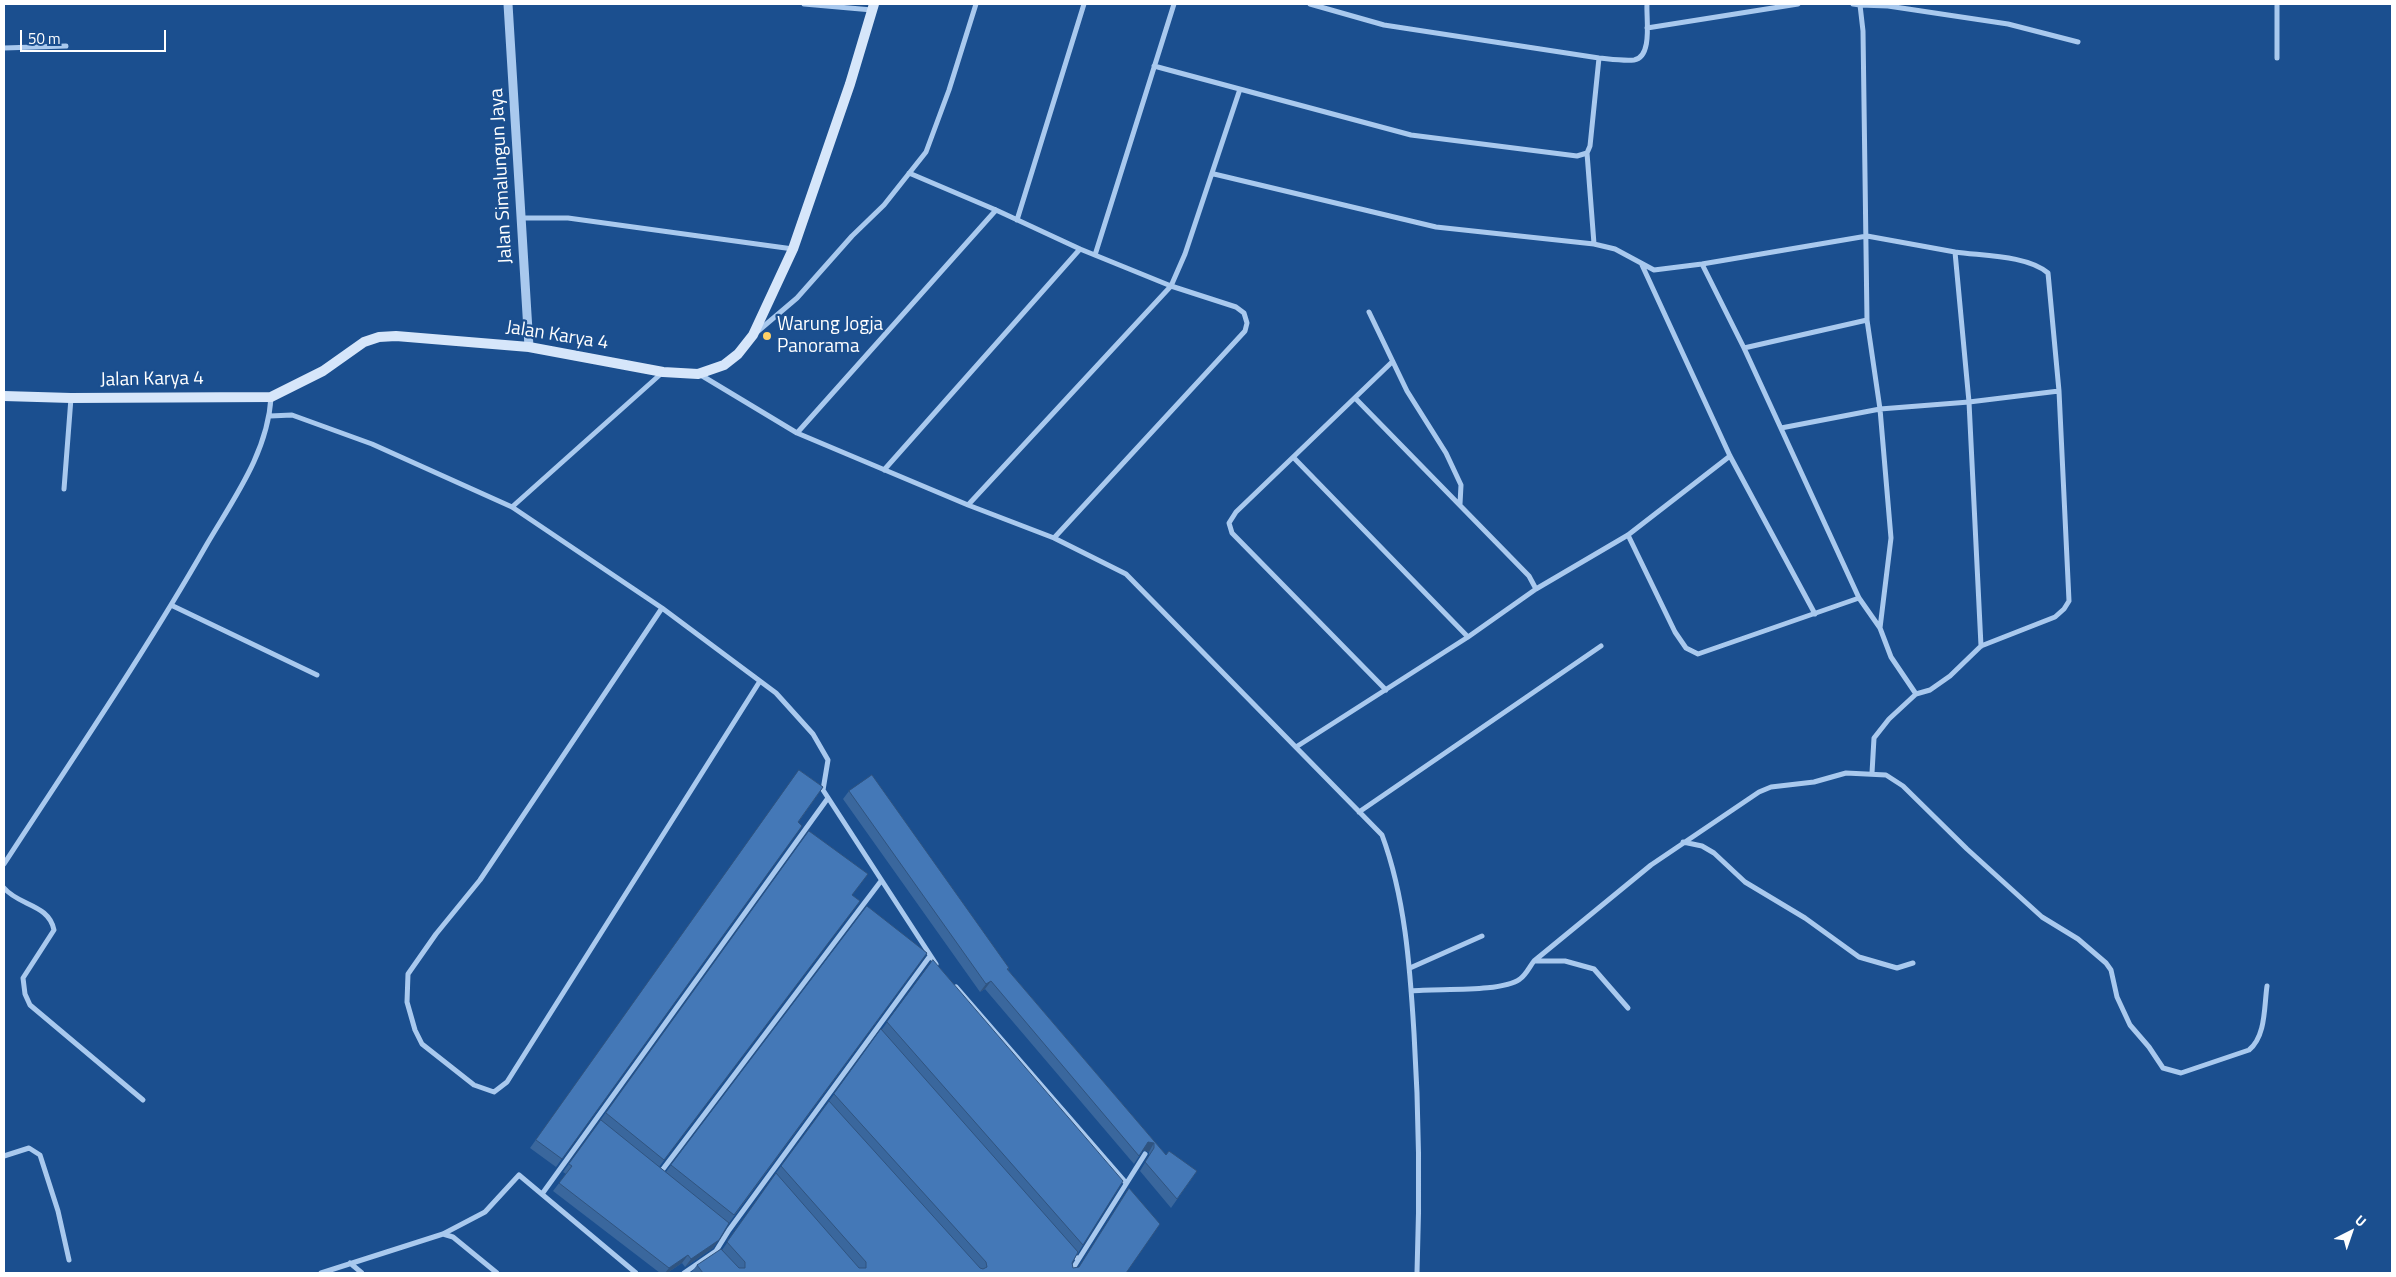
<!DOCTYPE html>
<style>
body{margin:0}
#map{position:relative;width:2396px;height:1277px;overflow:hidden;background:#1b4f8f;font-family:"Titillium Web",sans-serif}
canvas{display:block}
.frame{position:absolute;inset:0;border:5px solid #fff;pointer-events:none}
.north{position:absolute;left:2326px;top:1207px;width:50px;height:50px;-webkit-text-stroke:4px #1b4f8f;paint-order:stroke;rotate:41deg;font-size:14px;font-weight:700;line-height:20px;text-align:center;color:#fff}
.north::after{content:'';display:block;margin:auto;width:18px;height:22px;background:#fff;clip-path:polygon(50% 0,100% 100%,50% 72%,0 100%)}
.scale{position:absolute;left:20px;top:30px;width:146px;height:22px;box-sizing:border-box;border:2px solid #fff;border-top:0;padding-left:6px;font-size:15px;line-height:18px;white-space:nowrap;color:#fff;-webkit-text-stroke:4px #1b4f8f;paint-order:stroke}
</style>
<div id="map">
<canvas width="2396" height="1277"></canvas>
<div class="frame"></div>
<div class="north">U</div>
<div class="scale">50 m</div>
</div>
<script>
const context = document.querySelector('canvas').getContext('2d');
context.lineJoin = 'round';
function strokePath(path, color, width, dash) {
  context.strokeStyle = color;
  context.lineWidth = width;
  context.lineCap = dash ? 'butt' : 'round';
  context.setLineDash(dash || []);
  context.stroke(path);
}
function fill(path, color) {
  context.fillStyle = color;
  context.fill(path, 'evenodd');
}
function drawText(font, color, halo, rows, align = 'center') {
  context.font = font + ' "Titillium Web",sans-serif';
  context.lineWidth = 4.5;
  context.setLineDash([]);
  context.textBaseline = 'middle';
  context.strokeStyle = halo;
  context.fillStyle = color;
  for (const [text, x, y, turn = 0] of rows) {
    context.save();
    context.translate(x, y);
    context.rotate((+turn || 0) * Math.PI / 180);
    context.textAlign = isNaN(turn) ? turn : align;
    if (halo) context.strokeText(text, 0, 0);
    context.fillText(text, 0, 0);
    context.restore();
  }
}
strokePath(new Path2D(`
 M804 4 872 10
 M1310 4 1384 25 1599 58C1610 59 1623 61 1634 60 1653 57 1646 18 1647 4
 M1853 4 1860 5 1863 31 1867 320 1880 409 1891 538 1880 628
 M1860 5 1888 6 2008 24 2078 42
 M1647 28 1798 4
 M4 48 66 46
 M2277 58V4
 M1154 66 1411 135 1577 156 1587 153 1590 146 1599 58
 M909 173 996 210 1080 249 1171 286 1236 307 1244 313 1247 323 1245 331 1054 538
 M1214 174 1436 227 1594 244 1587 153
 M521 218H568L793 249
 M1017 220 1084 4
 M1594 244 1615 249 1654 270 1702 264 1867 236 1955 252 1969 402 1880 409 1781 428
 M1095 255 1174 4
 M1702 264 1744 348 1859 598 1880 628 1891 657 1916 694 1930 690 1950 676 1981 646 2055 617 2064 609 2069 601 2059 391 2048 273C2027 255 1982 256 1955 252
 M1642 265 1730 456 1815 614
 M1369 312 1407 391 1446 453 1461 485 1460 504
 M757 332 797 298 852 236 884 205 926 152 949 90 976 4
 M1744 348 1867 320
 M699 374 797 433 968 505 1054 538 1126 574 1382 835C1405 897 1410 967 1414 1033 1419 1113 1420 1193 1417 1273
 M270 416 292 415 372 444 512 507 662 608 776 693 813 734 828 760 823 790 936 964
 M797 433 996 210
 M1294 458 1468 637
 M884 470 1080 249
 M64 489 71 398
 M968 505 1171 286 1185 254 1240 89
 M512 507 663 372
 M1628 535 1675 632 1686 648 1698 654 1859 598
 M1536 589 1628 535 1730 456
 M173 606 317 675
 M662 608 480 880 436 934 408 974 407 1002 415 1030 422 1044 474 1085 494 1092 507 1082 760 681
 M1981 646 1969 402 2059 391
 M1386 690 1232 533 1229 523 1236 512 1392 362
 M1296 747 1468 637 1536 589 1529 576 1356 399
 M1872 773 1874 738 1889 719 1916 694
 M1359 812 1601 646
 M1683 842 1702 846 1714 853 1745 882 1805 918 1859 957 1897 968 1913 963
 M4 864C73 758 144 654 207 544 234 498 268 452 271 397
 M4 888C19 906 49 904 54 930L23 978 25 994 30 1005 143 1100
 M1534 961 1651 865 1759 792 1771 787 1814 782 1846 773 1886 775 1903 786 1967 849 2042 917 2078 939 2106 963 2111 970 2117 997 2130 1025 2149 1047 2163 1068 2181 1073 2249 1050C2266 1036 2264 1007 2267 986
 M1410 968 1482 936
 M956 987 1126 1183
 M1411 991C1437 988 1501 993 1520 979 1526 975 1530 966 1534 961H1565L1594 969 1628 1008
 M4 1156 29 1148 40 1155 58 1211 69 1260
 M660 1173 881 881
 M542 1194 828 798
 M443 1234 453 1237 497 1273
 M1071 1251 1078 1260
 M350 1263 362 1273
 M321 1273 443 1234 485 1212 519 1175 636 1273
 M684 1273 716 1251 729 1230 930 956
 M1070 1273 1145 1154`), '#a9c9ee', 5);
strokePath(new Path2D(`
 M508 4 529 347`), '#a9c9ee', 9);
strokePath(new Path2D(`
 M4 396 71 398 271 397 323 371 364 342 379 337 396 336 529 347 663 372 698 374 724 365 738 354 753 335 793 249 850 84 874 4`), '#d6e6fa', 10);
fill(new Path2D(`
 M799 770 823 787 556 1167 530 1148Z
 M849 791 1009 968 1008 970 1166 1155 1197 1171 1171 1208 1140 1171 1149 1156V1152L1143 1150 1134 1164 985 989 980 992 843 799Z
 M809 831 852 896 860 901 659 1167 666 1172 671 1165 927 953 729 1223 713 1248 685 1267 682 1263 667 1273H660L553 1191 566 1174 563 1172Z
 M933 960 1083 1245 1072 1263 1073 1268 1079 1267 1129 1188 1126 1273H691L697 1265 722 1250 776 1173Z`), '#3a679d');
fill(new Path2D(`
 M991 981 985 989 980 992 986 984Z
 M1148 1142 1154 1143 1149 1152 1143 1150Z
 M719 1240 713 1248 685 1267 691 1259Z
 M688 1255 682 1263 667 1273H665L669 1268Z`), '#305480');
const building = new Path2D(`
 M799 770 823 787 798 822 802 826 562 1159 536 1140Z
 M872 775 1009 968 1007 969 1166 1155 1169 1151 1197 1171 1177 1199 1145 1162 1154 1148V1143L1148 1142 1139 1156 991 981 986 984 849 791Z
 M809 831 868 874 852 895 860 901 664 1160 606 1113Z
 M867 906 927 953 734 1215 671 1165Z
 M933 960 1123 1181 1083 1245 887 1022Z
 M881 1029 1078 1252 1072 1263 1073 1268 1079 1267 1129 1188 1160 1224 1126 1273H703L697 1265 721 1249 739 1268H745V1262L727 1242 776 1173 859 1268H866V1262L781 1166 829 1101 980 1268 983 1269 987 1267 986 1262 834 1094Z
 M601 1120 729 1223 719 1240 691 1259 688 1255 669 1268 559 1183 572 1166 569 1164Z`);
fill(building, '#4478b7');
strokePath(building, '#305480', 1);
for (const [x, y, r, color] of [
 [767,336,5,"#ffd166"]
]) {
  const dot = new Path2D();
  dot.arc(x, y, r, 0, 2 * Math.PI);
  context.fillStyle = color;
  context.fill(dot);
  strokePath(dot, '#1b4f8f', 2);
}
drawText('19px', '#fff', '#1b4f8f', [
 ["Jalan Simalungun Jaya",502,176,-93],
 ["Jalan Karya 4",557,336,9],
 ["Jalan Karya 4",152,380,-1]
]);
drawText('19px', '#fff', '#1b4f8f', [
 ["Warung Jogja",777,325],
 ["Panorama",777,347]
], 'left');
</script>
